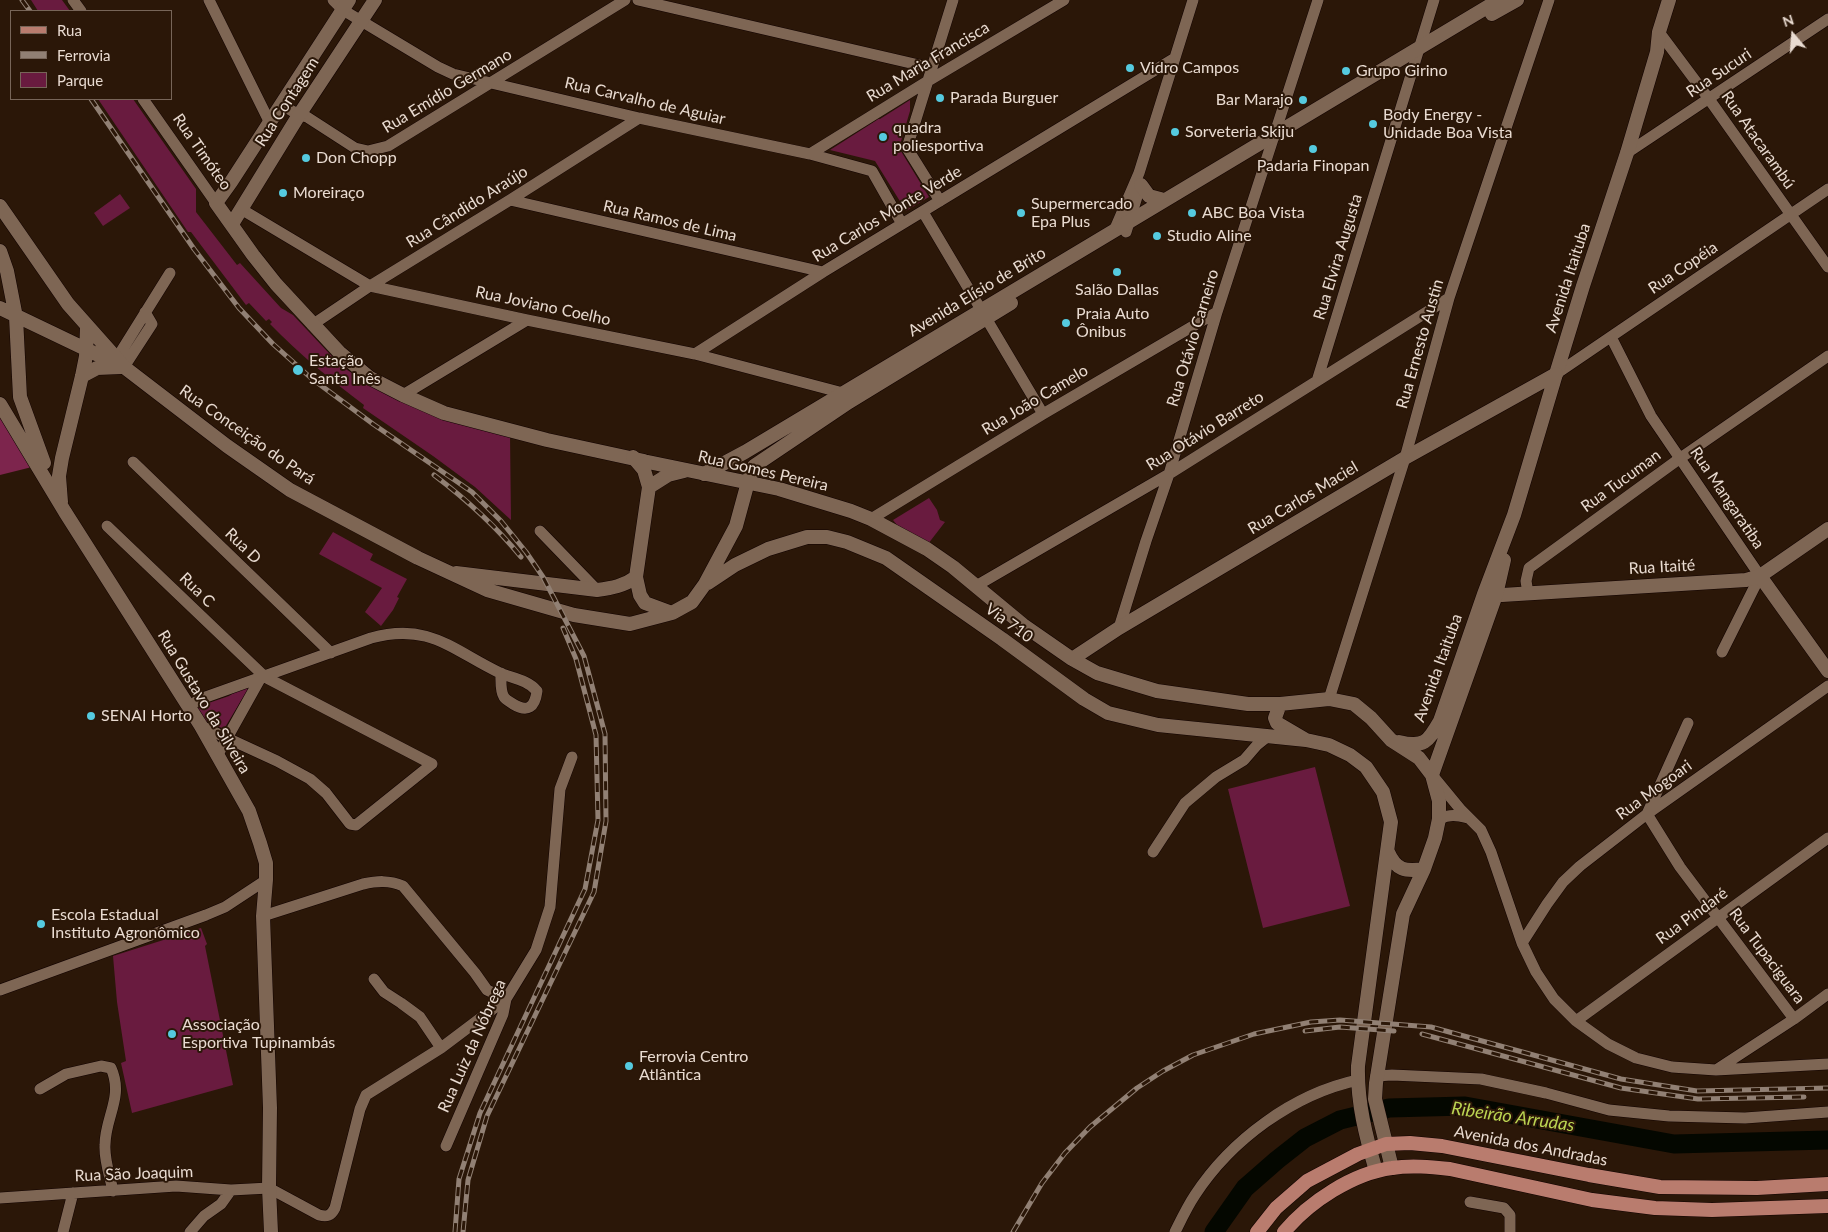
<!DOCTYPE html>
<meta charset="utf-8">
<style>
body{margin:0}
#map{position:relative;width:1828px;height:1232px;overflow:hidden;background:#2b1708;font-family:Lato,sans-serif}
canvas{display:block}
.legend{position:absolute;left:10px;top:10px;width:162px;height:90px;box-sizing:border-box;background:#2b1708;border:1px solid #776558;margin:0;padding:6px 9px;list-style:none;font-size:15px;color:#e9dbd1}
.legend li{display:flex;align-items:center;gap:10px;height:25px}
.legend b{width:25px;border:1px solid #776558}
.north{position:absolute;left:1768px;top:10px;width:50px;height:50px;-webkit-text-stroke:4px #2b1708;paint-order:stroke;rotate:342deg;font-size:14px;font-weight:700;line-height:20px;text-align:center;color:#e9dbd1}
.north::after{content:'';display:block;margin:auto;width:18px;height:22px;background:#e9dbd1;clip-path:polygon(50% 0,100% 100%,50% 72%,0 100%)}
</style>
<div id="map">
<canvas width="1828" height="1232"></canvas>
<ul class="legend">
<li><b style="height:6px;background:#b97c6e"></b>Rua</li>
<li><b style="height:6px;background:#918074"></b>Ferrovia</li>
<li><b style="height:14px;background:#691b3f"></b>Parque</li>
</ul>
<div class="north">N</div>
</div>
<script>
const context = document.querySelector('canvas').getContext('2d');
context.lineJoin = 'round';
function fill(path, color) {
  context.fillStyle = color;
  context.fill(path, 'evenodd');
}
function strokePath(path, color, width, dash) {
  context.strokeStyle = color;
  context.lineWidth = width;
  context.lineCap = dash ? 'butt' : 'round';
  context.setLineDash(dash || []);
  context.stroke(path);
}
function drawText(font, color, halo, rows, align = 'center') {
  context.font = font + ' Lato,sans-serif';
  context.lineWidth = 4;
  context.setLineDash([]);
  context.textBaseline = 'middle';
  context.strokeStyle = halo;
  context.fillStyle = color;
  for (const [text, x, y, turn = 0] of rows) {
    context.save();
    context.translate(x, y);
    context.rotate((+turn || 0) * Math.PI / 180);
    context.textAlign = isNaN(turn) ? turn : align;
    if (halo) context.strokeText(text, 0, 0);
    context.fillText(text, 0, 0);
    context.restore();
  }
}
fill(new Path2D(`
 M31 0H62L70 11H38Z
 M98 99H133L196 189V212L237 265 240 263 281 308 293 315 341 366 378 390 510 434 511 520 475 487 433 456 363 408 364 405C331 380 299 354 270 324L272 322 269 319 266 321 249 303 246 305 191 232H188Z
 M910 100V111L899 148 929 197 906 211 875 161 830 150 877 120 878 119H880Z
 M120 194 130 208 103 226 94 213Z
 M929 498 937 510 940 520 945 522 928 544 897 525 893 520Z
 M333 532 373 554 370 560 407 579 397 597 399 598 393 610 381 626 365 612 382 588 319 554Z
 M252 686 242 699 224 729 203 719 197 709 200 706 229 696 242 687Z
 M1315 767 1350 906 1263 928 1228 789Z
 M201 928 207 944 205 946 233 1085 132 1113 121 1063 126 1061 117 1002 113 956Z`), '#691b3f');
fill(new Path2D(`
 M0 416 32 467 0 475Z`), '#7d254d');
strokePath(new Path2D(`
 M1214 1232 1245 1188 1277 1160 1305 1138 1340 1120 1389 1108 1465 1106 1674 1144 1828 1140`), '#040700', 19);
const minor = new Path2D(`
 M73 0 81 11
 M209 0 270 123
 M333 0 343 10 438 67 453 74 639 118 810 154 872 171 902 224
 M638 0 932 68
 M1659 32 1709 99 1828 267
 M143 99 216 203
 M282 105 299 115 307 117 355 148 368 151 388 146 625 0
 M1627 153 1828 19
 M810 154 928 81 1064 0
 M510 200 823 272
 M940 201 907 148 953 0
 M241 209 370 286 527 320 695 354 843 393 845 397
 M923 212 1043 414
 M1114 231 1139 173 1193 0
 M1126 232 1140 187
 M312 325 370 286 510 200 639 118
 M1611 337 1651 416 1760 576 1722 652
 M695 354 823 272 1175 58
 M117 358 170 273
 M124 367 152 324 145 312
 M1556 374 1828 189
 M1317 381 1434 0
 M403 395 527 320
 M133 462 331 653
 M871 519 1043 414 1217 312
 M107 526 265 677 432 764 356 825 350 824 326 793 310 779 277 761 201 726
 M540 531 597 590
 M976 586 1169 474 1449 298
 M1528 593 1526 581 1529 568 1679 459 1828 356
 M1119 628 1146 541 1169 474 1217 312 1318 0
 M1329 699 1405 458 1449 298 1549 0
 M188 706 203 698 371 638C429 622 452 650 500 673 512 678 528 680 537 691 535 707 528 713 513 704 510 702 506 700 504 697 500 691 501 680 501 673
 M1688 723 1647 814 1680 867 1794 1019
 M217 756 260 679
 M1433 776 1461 810 1481 830 1491 852 1522 943 1536 972 1554 999 1576 1021 1608 1044 1636 1058 1672 1067 1716 1070 1828 1064
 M1439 819C1450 814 1456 815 1468 818
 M1153 852 1185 803 1216 777 1244 760 1257 745 1267 737
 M263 916 363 884C377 881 389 880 403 886L475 973 487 990 506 999
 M1522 943 1547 904 1563 882 1580 866 1647 814 1828 686
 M374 979 384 992 401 1003 420 1017 441 1048
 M0 990 206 915 225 907 266 880
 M1576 1021 1828 838
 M1716 1070 1794 1019 1828 994
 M1376 1076 1392 1075 1481 1079 1546 1093 1609 1110 1669 1116 1745 1118 1828 1112
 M40 1089 66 1074 101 1066 111 1068C124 1097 105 1117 105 1145 104 1160 110 1176 113 1191
 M446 1146 503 1014 506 999 536 950 550 907 560 789 572 757
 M0 1198 176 1186 231 1190 269 1188 319 1215C327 1217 331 1216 335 1208L360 1109 366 1095 441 1048 506 999
 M1470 1202 1504 1208 1510 1215V1232
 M63 1232 73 1193
 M190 1232 204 1216 221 1204 231 1190
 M1175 1232C1181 1220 1187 1207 1195 1195 1231 1140 1293 1094 1358 1080`);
const tertiary = new Path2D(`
 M349 0 231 182 216 203 253 255 276 284 339 352 370 378 403 395 444 413 547 440 644 461
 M1492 14 1517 0
 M1141 185 1149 196 1164 200
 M232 224 299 115 375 0
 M1556 374 1583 286 1627 153 1657 52 1659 32 1669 0
 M704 474 745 452 1499 0
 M748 482 754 466 849 402 1011 303
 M1760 576 1828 671
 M1485 594 1502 595 1746 580 1760 576 1828 529`);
const secondary = new Path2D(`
 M0 206 68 304 124 367 227 446 290 490 418 558 487 590 574 615 630 624 672 613 692 602 705 584 736 526 748 482
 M0 251 7 271 16 317 20 397 44 463
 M0 308 119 365
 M82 376 97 368 121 367
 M0 404 65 512 201 726 249 811 260 843 266 863V880L263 916 270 1108 269 1188 271 1232
 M633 457 644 470 649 487
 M648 462 779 489 851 511 871 519 927 549 953 567 1023 625 1072 659 1097 673 1157 691 1248 704H1280L1329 699 1354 704 1371 718 1391 740 1419 758 1432 775 1439 801V819L1435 838 1424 869 1403 914 1376 1083 1375 1099 1392 1168
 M61 502 59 476 62 458 82 376 86 356 87 327
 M456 573 597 590C612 588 624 586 636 577
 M708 583 735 565 768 549 807 537H827L847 542 886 558 1002 639 1084 699 1108 713 1158 725 1306 740
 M672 613 645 603 640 595 636 577 649 487 668 475 684 471
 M1072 659 1119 628 1405 458 1556 374
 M1280 704 1275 718 1277 723 1306 740 1329 745 1350 755 1366 767 1383 792 1391 822 1358 1066C1357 1102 1366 1137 1376 1171
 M1399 742C1424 748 1428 742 1440 721L1484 594 1514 515 1556 374
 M1432 775 1496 595 1504 560
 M1388 852C1396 870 1405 872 1424 869`);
const primary = new Path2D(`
 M1257 1232 1276 1208 1307 1181 1358 1154 1386 1144 1410 1143 1442 1146 1589 1175 1660 1187 1757 1188 1828 1184
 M1284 1232C1309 1202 1353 1173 1392 1168 1411 1165 1431 1167 1450 1169L1592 1200 1655 1208 1712 1210 1828 1206`);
strokePath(minor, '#120300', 12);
strokePath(tertiary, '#120300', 15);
strokePath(secondary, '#120300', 15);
strokePath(primary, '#120300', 15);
strokePath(minor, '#7e6654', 11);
strokePath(tertiary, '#7e6654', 14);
strokePath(secondary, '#7e6654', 14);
strokePath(primary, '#b97c6e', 14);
const rail = new Path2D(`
 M22 0 30 11
 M91 99 194 249 239 308 273 344 311 378 373 424 472 492 501 521 526 552 543 577 584 656 605 734 606 821 594 892 487 1116 468 1180 463 1232
 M434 475C467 500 495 525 521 557
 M1305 1031 1340 1027 1394 1031
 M1422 1034 1621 1088 1698 1099 1804 1097
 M455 1232 459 1179 480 1113 585 889 598 820 596 735 576 659 563 628
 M1013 1232 1042 1183 1065 1153 1090 1127 1137 1088 1163 1071 1193 1055 1254 1034 1311 1022 1340 1020 1431 1027 1621 1079 1697 1091 1828 1088`);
strokePath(rail, '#918074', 5);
strokePath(rail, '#2b1708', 3, [9]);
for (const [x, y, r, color] of [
 [1130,68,5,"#55cadf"],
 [1346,71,5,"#55cadf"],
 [940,98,5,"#55cadf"],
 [1303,100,5,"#55cadf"],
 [1373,124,5,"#55cadf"],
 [1175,132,5,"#55cadf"],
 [883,137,5,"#55cadf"],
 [1313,149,5,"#55cadf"],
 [306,158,5,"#55cadf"],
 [283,193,5,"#55cadf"],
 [1021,213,5,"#55cadf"],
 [1192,213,5,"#55cadf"],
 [1157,236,5,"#55cadf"],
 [1117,272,5,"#55cadf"],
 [1066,323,5,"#55cadf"],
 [298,370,6,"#55cadf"],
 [91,716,5,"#55cadf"],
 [41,924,5,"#55cadf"],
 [172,1034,5,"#55cadf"],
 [629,1066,5,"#55cadf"]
]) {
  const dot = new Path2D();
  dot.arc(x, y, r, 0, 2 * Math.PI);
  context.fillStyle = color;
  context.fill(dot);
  strokePath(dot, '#2b1708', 2);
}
drawText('16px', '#e9dbd1', '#2b1708', [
 ["Rua Maria Francisca",928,62,-31],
 ["Rua Sucuri",1719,73,-34],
 ["Rua Emídio Germano",447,91,-31],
 ["Rua Carvalho de Aguiar",645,101,13],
 ["Rua Contagem",287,102,-57],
 ["Rua Atacarambú",1758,140,55],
 ["Rua Timóteo",202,152,55],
 ["Rua Cândido Araújo",467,207,-32],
 ["Rua Carlos Monte Verde",887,214,-31],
 ["Rua Ramos de Lima",670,221,13],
 ["Rua Elvira Augusta",1338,257,-73],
 ["Rua Copéia",1683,268,-34],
 ["Avenida Itaituba",1568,278,-72],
 ["Avenida Elísio de Brito",977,292,-31],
 ["Rua Joviano Coelho",543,306,12],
 ["Rua Otávio Carneiro",1193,338,-73],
 ["Rua Ernesto Austin",1420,344,-74],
 ["Rua João Camelo",1035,400,-31],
 ["Rua Otávio Barreto",1205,431,-32],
 ["Rua Conceição do Pará",247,435,35],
 ["Rua Gomes Pereira",763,471,13],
 ["Rua Tucuman",1621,481,-36],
 ["Rua Carlos Maciel",1303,498,-31],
 ["Rua Mangaratiba",1727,498,56],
 ["Rua D",243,546,44],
 ["Rua Itaité",1662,567,-3],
 ["Rua C",197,590,44],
 ["Via 710",1009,623,36],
 ["Avenida Itaituba",1438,668,-70],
 ["Rua Gustavo da Silveira",204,702,59],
 ["Rua Mogoari",1654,790,-36],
 ["Rua Pindaré",1692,916,-36],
 ["Rua Tupaciguara",1767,956,53],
 ["Rua Luiz da Nóbrega",472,1046,-66],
 ["Avenida dos Andradas",1531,1146,11],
 ["Rua São Joaquim",134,1174,-2]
]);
drawText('16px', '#e9dbd1', '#2b1708', [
 ["Vidro Campos",1140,68],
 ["Grupo Girino",1356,71],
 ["Parada Burguer",950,98],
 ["Bar Marajo",1293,100,"right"],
 ["Body Energy -",1383,115],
 ["Unidade Boa Vista",1383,133],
 ["quadra",893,128],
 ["poliesportiva",893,146],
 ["Sorveteria Skiju",1185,132],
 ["Don Chopp",316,158],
 ["Padaria Finopan",1313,166,"center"],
 ["Moreiraço",293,193],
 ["Supermercado",1031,204],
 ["Epa Plus",1031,222],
 ["ABC Boa Vista",1202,213],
 ["Studio Aline",1167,236],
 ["Salão Dallas",1117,290,"center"],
 ["Praia Auto",1076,314],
 ["Ônibus",1076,332],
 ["Estação",309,361],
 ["Santa Inês",309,379],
 ["SENAI Horto",101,716],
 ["Escola Estadual",51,915],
 ["Instituto Agronômico",51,933],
 ["Associação",182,1025],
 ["Esportiva Tupinambás",182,1043],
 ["Ferrovia Centro",639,1057],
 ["Atlântica",639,1075]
], 'left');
drawText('italic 18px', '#bbd452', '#2b1708', [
 ["Ribeirão Arrudas",1513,1117,8]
]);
</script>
